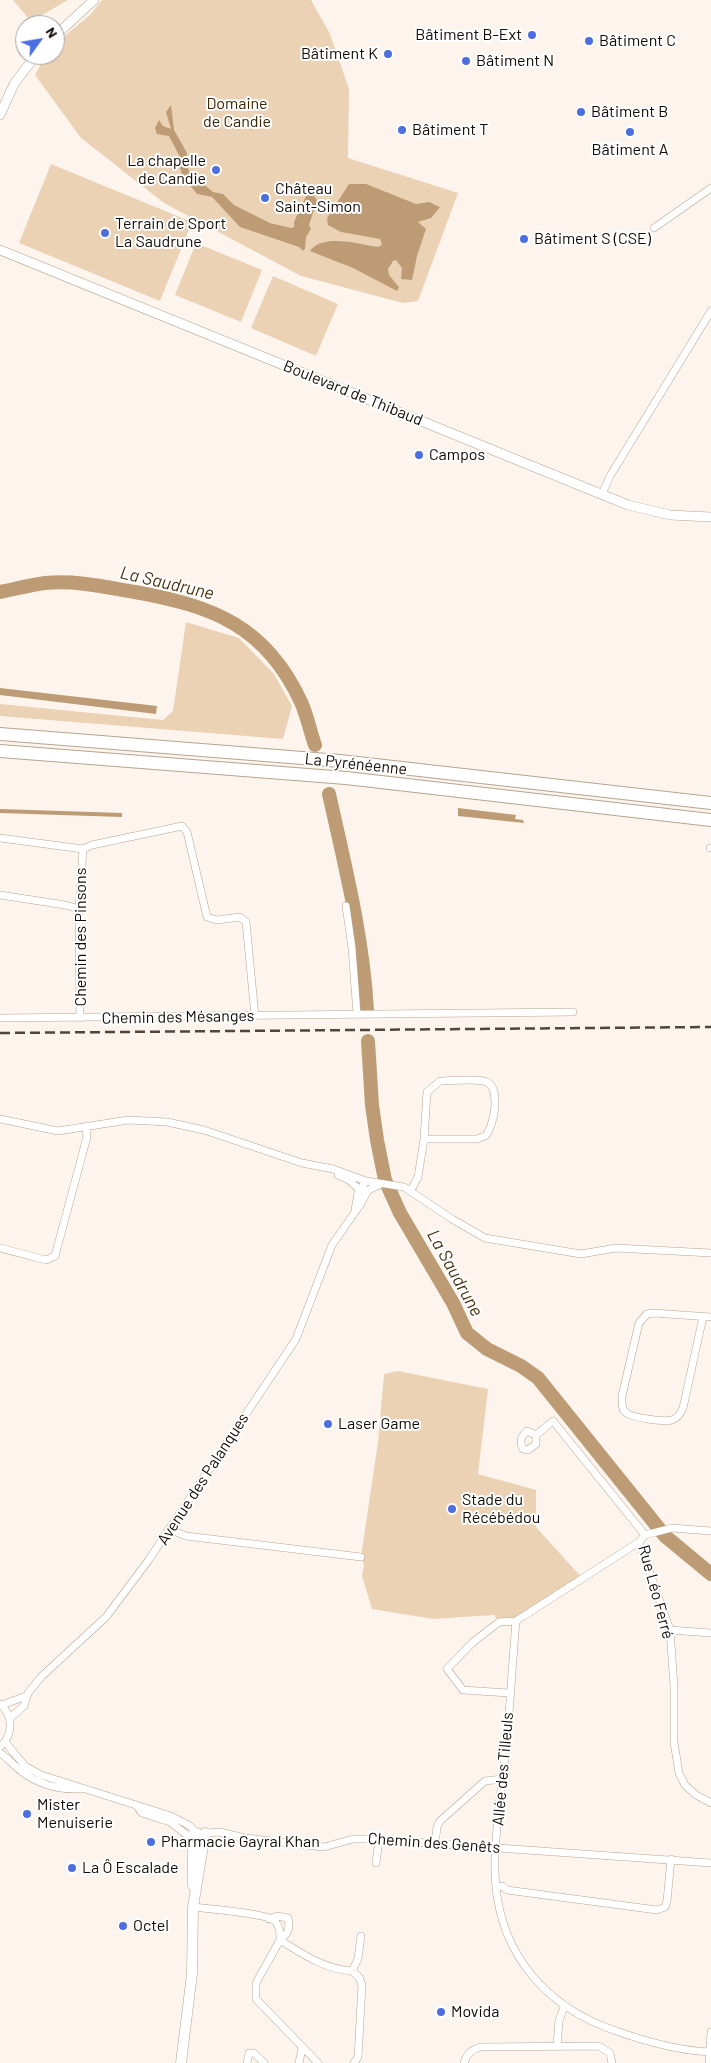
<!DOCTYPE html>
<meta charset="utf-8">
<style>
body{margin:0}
#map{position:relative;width:711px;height:2063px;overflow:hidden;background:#fdf5ed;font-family:Barlow,sans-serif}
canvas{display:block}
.north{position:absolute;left:15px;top:15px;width:50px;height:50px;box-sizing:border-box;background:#fff;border:1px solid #a09d9b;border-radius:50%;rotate:58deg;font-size:14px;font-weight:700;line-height:20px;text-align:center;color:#110b05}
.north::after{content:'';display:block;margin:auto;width:18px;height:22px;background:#4c6ee1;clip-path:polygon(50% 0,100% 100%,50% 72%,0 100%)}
</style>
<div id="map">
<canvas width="711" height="2063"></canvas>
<div class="north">N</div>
</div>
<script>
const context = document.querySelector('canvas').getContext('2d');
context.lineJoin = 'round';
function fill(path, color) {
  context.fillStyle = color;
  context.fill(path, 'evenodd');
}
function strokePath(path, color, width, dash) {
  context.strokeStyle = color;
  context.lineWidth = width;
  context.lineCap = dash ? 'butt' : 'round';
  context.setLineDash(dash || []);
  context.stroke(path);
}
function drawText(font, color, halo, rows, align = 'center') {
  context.font = font + ' Barlow,sans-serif';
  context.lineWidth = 4;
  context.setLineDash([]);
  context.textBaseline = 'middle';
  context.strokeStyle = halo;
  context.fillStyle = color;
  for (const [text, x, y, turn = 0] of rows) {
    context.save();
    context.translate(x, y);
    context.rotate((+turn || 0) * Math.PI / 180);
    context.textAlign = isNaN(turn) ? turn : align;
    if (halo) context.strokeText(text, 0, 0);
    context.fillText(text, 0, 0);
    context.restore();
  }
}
fill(new Path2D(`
 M13 0H68L42 15 29 19Z
 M102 0H311L330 34 349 89 348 158 458 193 418 301 403 303 301 276 164 203 81 138 35 75 46 55H55V44L90 15Z
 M51 164 192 222 160 301 19 243Z
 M196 243 262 270 241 322 175 295Z
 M273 276 338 304 316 356 251 328Z
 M186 622 239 638 274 674 292 706 283 739 0 716V704L163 720 173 711Z
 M398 1371 488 1389 478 1474 536 1490V1527L583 1579 516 1621 499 1622 494 1615 433 1619 372 1609 362 1576 364 1565 361 1557 378 1442 384 1374Z`), '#ebd2b5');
fill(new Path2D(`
 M171 105 174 130 187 153 186 165 191 174 213 192 223 194 234 205 270 223 291 228 294 227V222L306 196 310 194 315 197 317 201 309 225 311 229 306 237 305 249 303 251 299 247 240 227 212 197 197 194 183 177 179 165 180 157 169 136 157 134 155 128 159 120 163 126 171 129 166 112Z
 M349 184H366L416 204 429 202 440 207 431 218 418 222 426 229 417 256 412 280 401 279 402 268 396 260 393 261 388 269 389 275 399 287 397 291 353 268 310 251C322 233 360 244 378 247L382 245 380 239 341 232 328 225 327 218Z
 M0 688 157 706 156 714 0 695Z
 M458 808 516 815 515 819 523 820 524 823 458 816Z
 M0 809 122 813V817L0 813Z`), '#bd9c75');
strokePath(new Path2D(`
 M0 592C15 589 30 585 45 583 75 580 106 587 135 592 213 606 266 626 301 702 307 715 310 731 315 745
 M329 794C345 866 363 937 367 1010
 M368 1041 372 1105 377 1140 385 1180 400 1213 453 1303 467 1333 487 1349 521 1366 538 1378 665 1536 711 1574`), '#bd9c75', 14);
const minor = new Path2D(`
 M654 228 711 188
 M602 494 610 476 711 311
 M0 838 83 849 79 909 80 1018
 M710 848H711
 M83 849 92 845 182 826 187 832 207 917 217 920 240 917 246 922 255 1016
 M0 895 65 905 79 909
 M346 906 352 948 357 1014
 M0 1018 573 1012
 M440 1081C451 1081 478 1078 487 1082 501 1089 494 1128 485 1136 484 1136 478 1139 477 1139H424L427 1092Z
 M0 1119 58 1131 128 1120 167 1122 204 1130 302 1163 333 1169 366 1181 404 1187 452 1219 485 1238 581 1254 616 1248 711 1253
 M338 1175 349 1180 360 1190H368L381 1184
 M411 1190 418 1177 424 1139
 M355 1210 358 1193 366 1181
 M0 1248 46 1260 55 1256 87 1137 86 1128
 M703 1317 683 1408C681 1413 678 1418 672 1420 664 1422 631 1418 625 1412 621 1407 622 1402 622 1396L639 1323 647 1314 653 1313 711 1317
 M536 1435V1444L528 1450 523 1449C519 1441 521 1436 527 1431L536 1435 553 1421 645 1535 639 1542 670 1630 674 1687V1742L679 1773 685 1785 696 1795 711 1803
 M169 1529 186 1536 361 1557
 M645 1535 672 1528 711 1531
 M639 1542 516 1621C512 1666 510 1711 505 1757 501 1790 496 1825 495 1858 492 1944 539 2006 619 2032 648 2042 679 2051 711 2052
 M670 1630 711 1633
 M509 1693 463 1690 447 1669 472 1643 499 1622 516 1621
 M0 1704C14 1716 13 1735 0 1747
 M2 1705 26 1696
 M10 1718 24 1706 28 1693 42 1676 106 1617 148 1561 296 1339 332 1245 360 1205 368 1190
 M5 1742 25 1766 41 1775 171 1816 190 1826 197 1833
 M0 1753C8 1758 14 1766 21 1771 39 1785 59 1790 82 1789
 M136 1805 142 1813 170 1822 187 1835 219 1832 245 1838 324 1847 353 1839H370L711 1863
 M435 1844 437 1827 440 1821 485 1781 502 1779
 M376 1863 379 1840
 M497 1887 502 1886 507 1890 657 1910 665 1907 667 1901 671 1859
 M193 1907C208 1909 266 1913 275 1921 280 1927 280 1932 280 1940
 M269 1919 277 1916 288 1918C290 1928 289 1933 280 1940
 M352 1971 358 1959 361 1936
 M557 2046 559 2021 564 2007
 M247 2063 249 2053H254L264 2063
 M299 2063 302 2048
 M318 2063 256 1999V1983L280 1940C304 1955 324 1969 352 1971L359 1977 362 1985 358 2057 354 2063
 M464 2063C467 2054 471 2050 480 2047L599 2046 610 2053 612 2063
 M709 2063 711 2032`);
const tertiary = new Path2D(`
 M55 36 94 0
 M0 115 14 84 36 55
 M0 250 628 505 670 515 711 517`);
const secondary = new Path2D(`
 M193 1886V1850L197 1833
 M181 2063 192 1974 193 1907 205 1833`);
const motorway = new Path2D(`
 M0 734 340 761 711 803
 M0 751 346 778 711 820`);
strokePath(minor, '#b6a490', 8);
strokePath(tertiary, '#b6a490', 10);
strokePath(secondary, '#b6a490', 11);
strokePath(motorway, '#b6a490', 14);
strokePath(minor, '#fff', 7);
strokePath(tertiary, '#fff', 9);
strokePath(secondary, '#fff', 10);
strokePath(motorway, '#fff', 12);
strokePath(new Path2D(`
 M0 1033 711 1027`), '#4c463f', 2.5, [10, 5]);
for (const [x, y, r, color] of [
 [532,35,5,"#4c6ee1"],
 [589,41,5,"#4c6ee1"],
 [388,54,5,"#4c6ee1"],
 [466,61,5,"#4c6ee1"],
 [581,112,5,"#4c6ee1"],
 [402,130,5,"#4c6ee1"],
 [630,132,5,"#4c6ee1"],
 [216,170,5,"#4c6ee1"],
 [265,198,5,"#4c6ee1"],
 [105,233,5,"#4c6ee1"],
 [524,239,5,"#4c6ee1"],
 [419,455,5,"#4c6ee1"],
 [328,1424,5,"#4c6ee1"],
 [452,1509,5,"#4c6ee1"],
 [27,1814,5,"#4c6ee1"],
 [151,1842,5,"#4c6ee1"],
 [72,1868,5,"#4c6ee1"],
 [123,1926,5,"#4c6ee1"],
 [441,2012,5,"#4c6ee1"]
]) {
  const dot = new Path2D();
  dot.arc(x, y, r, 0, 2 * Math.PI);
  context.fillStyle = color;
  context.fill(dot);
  strokePath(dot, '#fff', 2);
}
drawText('16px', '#110b05', '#fff', [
 ["Bâtiment B-Ext",522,35,"right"],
 ["Bâtiment C",599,41],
 ["Bâtiment K",378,54,"right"],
 ["Bâtiment N",476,61],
 ["Bâtiment B",591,112],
 ["Bâtiment T",412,130],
 ["Bâtiment A",630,150,"center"],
 ["La chapelle",206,161,"right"],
 ["de Candie",206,179,"right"],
 ["Château",275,189],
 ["Saint-Simon",275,207],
 ["Terrain de Sport",115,224],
 ["La Saudrune",115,242],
 ["Bâtiment S (CSE)",534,239],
 ["Campos",429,455],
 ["Laser Game",338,1424],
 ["Stade du",462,1500],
 ["Récébédou",462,1518],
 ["Mister",37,1805],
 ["Menuiserie",37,1823],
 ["Pharmacie Gayral Khan",161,1842],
 ["La Ô Escalade",82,1868],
 ["Octel",133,1926],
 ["Movida",451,2012]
], 'left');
drawText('16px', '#3c2503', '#fff', [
 ["Domaine",237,104],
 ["de Candie",237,122]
]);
drawText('16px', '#110b05', '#fff', [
 ["Boulevard de Thibaud",353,393,22],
 ["La Pyrénéenne",356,764,6],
 ["Chemin des Pinsons",81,937,-90],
 ["Chemin des Mésanges",178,1017,-1],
 ["Avenue des Palanques",203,1479,-57],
 ["Rue Léo Ferré",656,1592,75],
 ["Allée des Tilleuls",503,1769,-85],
 ["Chemin des Genêts",434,1843,4]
]);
drawText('italic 18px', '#4c3413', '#fff', [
 ["La Saudrune",167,583,13],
 ["La Saudrune",455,1273,61]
]);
</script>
